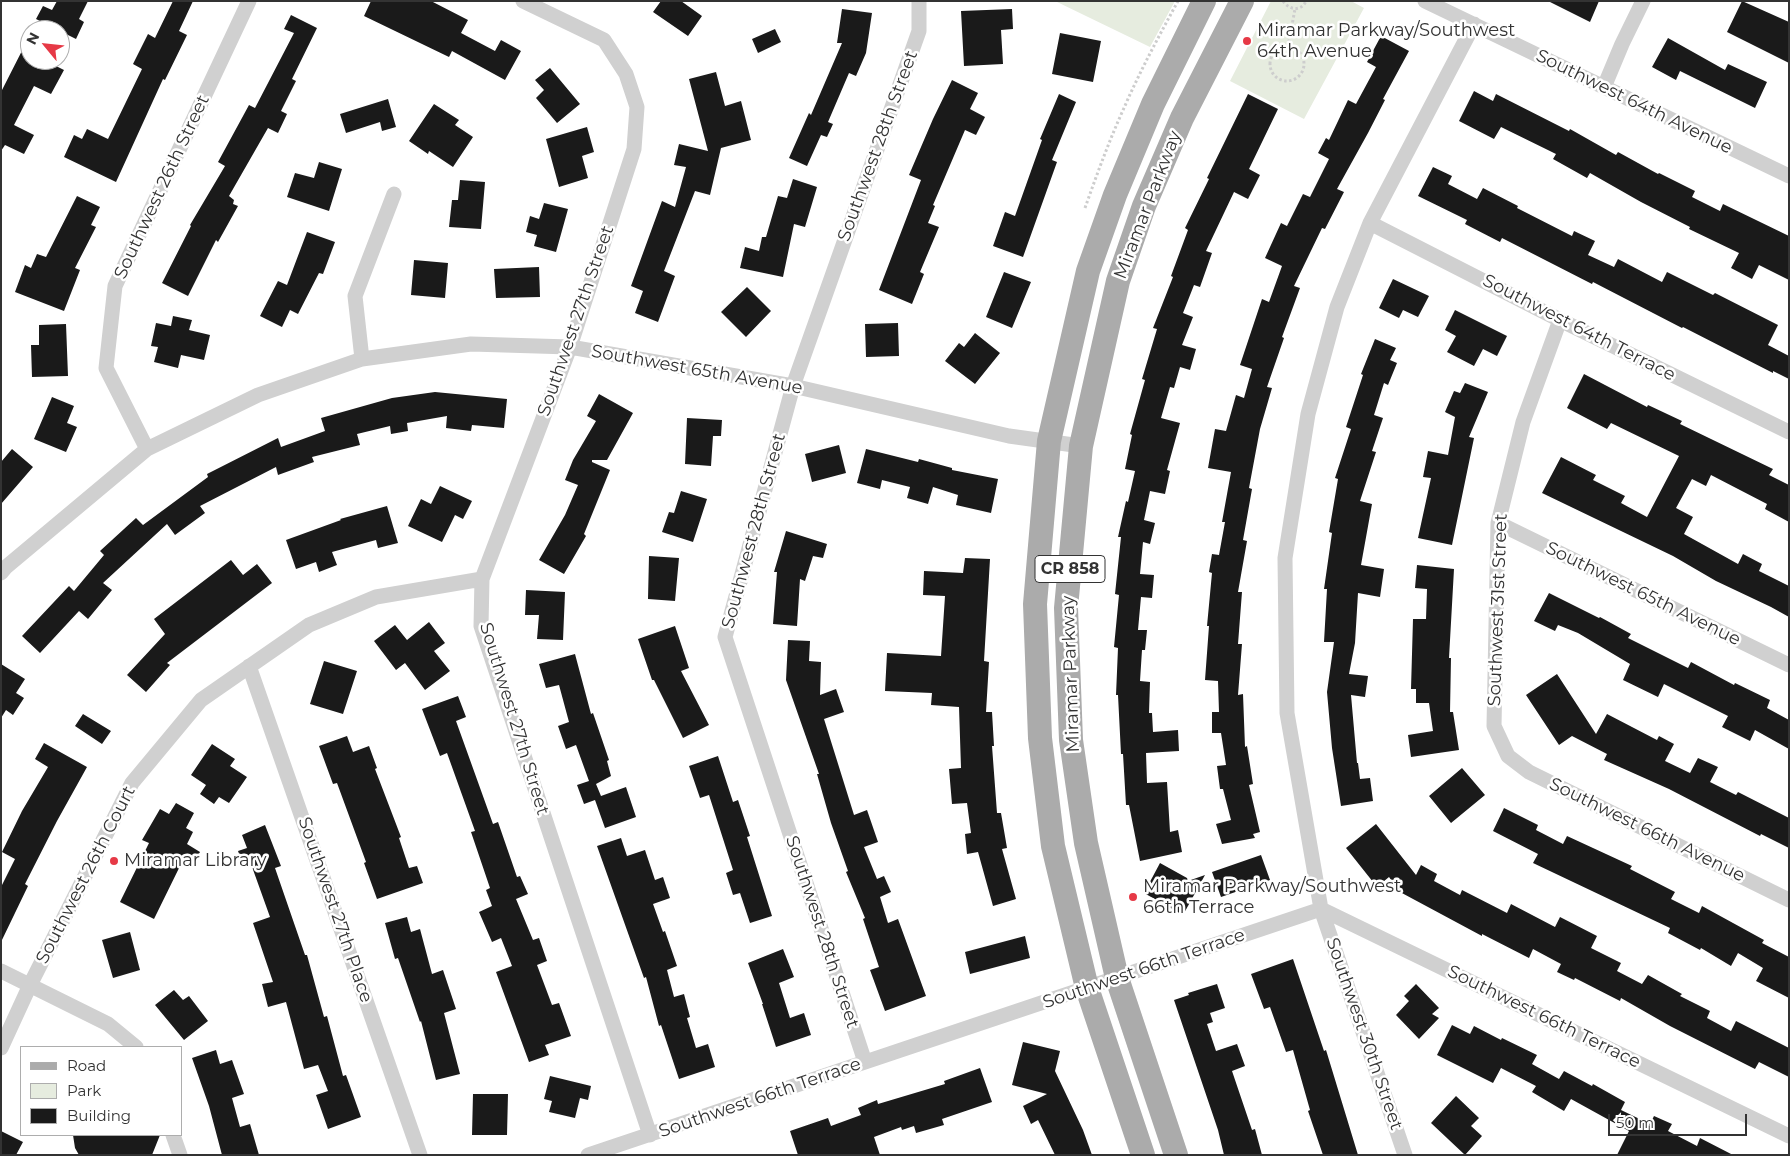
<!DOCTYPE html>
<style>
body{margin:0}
#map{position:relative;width:1790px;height:1156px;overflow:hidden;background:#fff;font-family:Montserrat,sans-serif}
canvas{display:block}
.frame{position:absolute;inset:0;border:2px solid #333;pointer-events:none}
.legend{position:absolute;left:20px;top:1046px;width:162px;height:90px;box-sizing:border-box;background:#fff;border:1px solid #adadad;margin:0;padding:6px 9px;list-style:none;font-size:15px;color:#333}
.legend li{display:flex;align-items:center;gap:10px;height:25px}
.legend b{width:25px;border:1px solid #adadad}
.north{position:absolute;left:20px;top:20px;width:50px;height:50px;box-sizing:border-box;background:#fff;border:1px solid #adadad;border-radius:50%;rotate:298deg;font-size:14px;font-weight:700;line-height:20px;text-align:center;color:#333}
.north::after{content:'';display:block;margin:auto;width:18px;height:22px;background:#e63946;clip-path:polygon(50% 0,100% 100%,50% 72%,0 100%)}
.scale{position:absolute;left:1608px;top:1114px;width:139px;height:22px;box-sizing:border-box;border:2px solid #333;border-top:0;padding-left:6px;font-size:15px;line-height:18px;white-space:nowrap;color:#333;-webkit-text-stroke:4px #fff;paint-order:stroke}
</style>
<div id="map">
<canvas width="1790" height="1156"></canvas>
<div class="frame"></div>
<ul class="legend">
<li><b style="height:6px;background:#ababab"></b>Road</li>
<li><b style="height:14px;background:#e6ecdf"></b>Park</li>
<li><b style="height:14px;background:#1a1a1a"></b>Building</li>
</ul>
<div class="north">N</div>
<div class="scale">50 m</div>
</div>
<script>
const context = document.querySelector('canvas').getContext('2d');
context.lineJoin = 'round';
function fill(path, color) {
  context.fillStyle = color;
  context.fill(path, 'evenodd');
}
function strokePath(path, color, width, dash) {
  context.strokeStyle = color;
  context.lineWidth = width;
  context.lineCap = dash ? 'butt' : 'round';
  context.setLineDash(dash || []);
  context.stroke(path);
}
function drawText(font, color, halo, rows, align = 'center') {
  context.font = font + ' Montserrat,sans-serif';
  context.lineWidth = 5;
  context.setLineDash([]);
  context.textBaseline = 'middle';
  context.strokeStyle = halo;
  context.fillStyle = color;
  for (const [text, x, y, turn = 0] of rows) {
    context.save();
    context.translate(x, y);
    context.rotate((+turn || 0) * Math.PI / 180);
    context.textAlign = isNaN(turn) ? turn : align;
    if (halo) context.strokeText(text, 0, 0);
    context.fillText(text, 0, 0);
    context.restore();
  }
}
fill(new Path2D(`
 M1055 1H1175L1150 47Z
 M1271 1H1351L1364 8 1304 119 1230 81Z`), '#e6ecdf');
fill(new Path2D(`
 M57 1H88L79 19 84 22 76 39 36 19 43 6 52 10Z
 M173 1H193L179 31 187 35 165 80 163 79 116 182 64 157 74 135 82 139 87 129 108 139 142 69 133 64 148 34 155 38Z
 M371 1H431L468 20 461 33 495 51 501 40 521 51 505 80 452 51 449 57 364 16Z
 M661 1H681L702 16 688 36 653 12Z
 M1548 1H1599L1590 22Z
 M1742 1 1789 22V63L1727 32Z
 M842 9 872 13 866 53 856 76 849 73 828 122 833 124 827 137 821 135 807 166 789 158 809 113 811 115 842 43H837Z
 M1012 9 1013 29 1001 30 1003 64 964 66 961 11Z
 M291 15 317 28 292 79 296 81 281 111 287 114 278 133 268 128 229 196 234 200 233 204 238 206 218 242 216 240 188 296 162 283 191 226 190 225 225 166 218 162 249 105 255 108 294 33 284 29Z
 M775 29 781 42 758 53 752 39Z
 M1060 33 1101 41 1093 82 1052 74Z
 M30 35V60H44L64 70 51 94 34 86 14 125 34 135 24 154 5 145 1 151V92Z
 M1381 36 1409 51 1383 99 1385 100 1368 133 1337 189 1344 192 1325 229 1322 228 1294 286 1300 288 1282 337 1284 338 1267 387 1272 388 1260 429 1249 488 1252 489 1243 540 1247 541 1238 592H1242L1238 644H1242L1238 695 1243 694 1245 747 1247 746 1253 784 1249 785 1260 832 1253 834 1255 838 1222 844 1216 824 1231 820 1223 789H1220L1217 766 1226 765 1221 733H1212V712H1219L1218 681 1205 680 1209 626H1207L1212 573 1209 572 1212 554 1219 555 1225 522H1222L1231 472 1208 468 1215 429 1226 431 1236 395 1244 398 1252 369 1240 365 1262 299 1269 302 1282 266 1265 258 1281 223 1287 226 1303 194 1310 197 1329 159 1318 153 1326 138 1329 140 1348 100 1356 104 1376 67 1367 62Z
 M1668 38 1725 70 1728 64 1767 82 1755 108 1680 71 1676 80 1652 67Z
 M550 68 580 104 557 123 536 98 544 90 535 80Z
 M716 72 725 106 741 101 751 140 721 148 710 195 695 191 664 271 675 276 658 322 635 313 643 291 631 286 662 201 675 207 686 167 674 165 679 144 708 151 689 79Z
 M952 80 978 93 970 109 985 117 976 135 965 130 933 205 935 206 928 223 939 227 920 272 924 274 912 304 879 290 921 180 909 175 933 119Z
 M1474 91 1493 101 1496 94 1569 131 1570 129 1616 155 1618 152 1658 174 1659 173 1695 191 1692 197 1720 211 1723 204 1789 236V280L1759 265 1752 279 1731 268 1739 253 1689 229 1690 227 1641 202 1590 173 1587 178 1553 159 1556 154 1501 127 1494 139 1459 121Z
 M1059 94 1076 102 1052 160 1057 162 1023 257 993 246 1005 212 1015 216 1042 140 1040 139Z
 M1248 94 1278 109 1249 169 1260 175 1248 199 1234 192 1206 251 1212 253 1200 287 1194 285 1183 313 1193 317 1182 345 1196 349 1190 370 1180 367 1174 388 1170 387 1161 418 1180 423 1167 470 1170 471 1165 494 1150 491 1144 520 1155 523 1150 544 1143 542 1140 574 1154 575 1152 598 1141 597 1138 630H1147L1145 650H1142L1140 681 1150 682 1149 713H1152L1153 732 1178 730 1179 751 1146 753 1147 783 1167 782 1170 832 1178 830 1182 852 1140 861 1129 805H1126L1123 754H1121L1118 695H1116L1118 648 1114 647 1119 595 1115 594 1121 537H1118L1126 501 1128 502 1135 471 1125 469 1132 435 1130 434 1145 380 1142 379 1157 329 1153 328 1173 277 1171 276 1188 230 1185 228 1209 179 1207 178Z
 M388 99 396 127 382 131 380 122 346 133 340 114Z
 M434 104 459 120 455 125 473 137 453 167 429 151 428 154 409 141Z
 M587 127 594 152 582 156 588 178 559 187 546 139Z
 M319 162 342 169 329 211 287 197 295 173 314 178Z
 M1433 167 1452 176 1448 184 1477 199 1483 188 1518 206 1517 208 1572 236 1574 231 1595 241 1588 255 1614 267 1618 259 1662 282 1667 272 1713 295 1715 293 1778 325 1768 345 1789 356V379L1773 371V373L1683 327 1682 328 1593 282 1592 284 1502 238 1500 242 1465 224 1467 220 1418 196Z
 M793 179 817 187 805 227 794 224 783 277 740 268 745 247 759 251 762 237H766L778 196 787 198Z
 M460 180 485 182 481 229 449 227 452 200H458Z
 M77 196 100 207 91 225 96 227 75 268 80 270 64 311 15 292 25 265 31 268 37 254 46 257Z
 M544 203 568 209 556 252 534 246 537 235 526 232 530 216 539 219Z
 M307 232 335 242 323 274 319 273 298 314 290 310 282 327 260 316 278 281 287 285Z
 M414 260 448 263 445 298 411 295Z
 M539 267 540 297 496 298 494 269Z
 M1004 272 1031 282 1012 328 986 317Z
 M1393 279 1429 296 1418 317 1403 310 1399 318 1379 308Z
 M747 287 771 311 746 337 721 312Z
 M1455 310 1507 336 1497 356 1483 349 1474 366 1447 352 1456 336 1445 330Z
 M173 316 192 320 189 330 210 335 204 360 181 355 178 368 154 362 158 347 151 346 156 323 171 326Z
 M898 323 899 356 866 357 865 324Z
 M66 324 68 376 32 377 31 345H39V325Z
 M975 333 1000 353 975 384 945 361 959 343 964 347Z
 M1375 339 1396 348 1390 360 1397 363 1388 385 1384 383 1374 415 1383 418 1372 451 1376 452 1360 501 1372 504 1361 565 1384 569 1380 597 1358 593 1355 643 1349 674 1368 676 1365 697 1351 695 1357 763H1358L1360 779 1370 778 1373 801 1341 806 1332 748 1327 692 1334 642H1324L1327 589H1324L1332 533 1329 532 1338 479 1335 478 1351 429 1346 427 1363 375 1361 374Z
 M1584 374 1647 407 1648 405 1682 421 1680 424 1773 469 1769 475 1789 485V522L1765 509 1767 504 1711 475 1706 486 1692 479 1676 508 1693 517 1684 534 1738 564 1743 554 1762 564 1759 571 1789 586V617L1771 607 1716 581 1673 556 1542 493 1561 457 1596 475 1593 480 1625 496 1621 503 1647 517 1679 456 1611 423 1607 429 1567 408Z
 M1465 383 1488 392 1469 437 1474 438 1452 545 1418 538 1431 478 1423 477 1428 451 1448 455 1455 417 1445 412 1454 391 1460 393Z
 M435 392 507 399 504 428 472 425 471 431 446 428 447 416 407 423 408 431 391 434 390 426 357 434 360 445 312 457 314 462 278 475 276 467 200 506 205 513 175 535 167 524 103 583 112 590 88 619 79 611 40 653 22 636 69 586 74 591 104 555 100 551 136 518 143 525 208 477 207 474 278 438 281 447 325 431 321 418 392 398Z
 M599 394 633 413 607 460H592V462L610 470 584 534 586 536 564 574 539 560 565 515 578 485 565 480 573 460 596 421 587 416Z
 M52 397 74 406 67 423 77 427 66 452 34 439Z
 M687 418 722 420 721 436H713L711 466 685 464Z
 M839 445 846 473 812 482 805 454Z
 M12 449 33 467 1 504V462Z
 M866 449 918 462 919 459 952 468V470L998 479 991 513 956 505 958 495 933 487 928 504 907 498 910 487 882 480 880 489 857 483Z
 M440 486 472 501 463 519 455 515 442 542 408 526 421 499 431 504Z
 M681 491 707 499 693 542 662 532 669 512 674 513Z
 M387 506 398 543 378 548 376 540 332 552 337 565 319 572 316 562 296 569 286 540 341 520 340 519Z
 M786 531 827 544 823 558 813 556 805 581 800 579 797 626 773 624 777 572H774Z
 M649 556 679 558 675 601 648 599Z
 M965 558 990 559 984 661 989 662 986 712H992L994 746H992L997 813H1001L1007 848 1002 849 1016 899 993 906 978 852 967 854 965 834 971 833 967 803 952 804 949 769 961 768 959 707 931 705 932 693 885 691 887 653 941 656 945 596 923 595 924 571 963 573Z
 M231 560 243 575 257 564 272 583 167 663 170 665 146 692 127 675 165 634 154 619Z
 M1417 565 1454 569 1449 658H1451L1450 712H1453L1459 750 1411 757 1408 735 1433 731 1429 703H1416V689H1411L1413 619H1426L1427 589 1415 588Z
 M526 590 565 592 563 640 537 639 539 615H525Z
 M1549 593 1599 618 1600 617 1631 634 1628 638 1688 668 1691 662 1734 685 1735 683 1770 700 1767 708 1789 720V749L1755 730 1750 741 1722 727 1728 716 1664 684 1658 697 1623 680 1630 664 1578 633 1558 625 1555 631 1534 621Z
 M429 622 445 643 434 651 450 671 425 690 405 663 396 670 374 641 395 625 407 640Z
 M675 626 689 668 681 671 709 725 683 738 654 680H652L638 639Z
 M788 640 810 641 809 661 821 662 820 695 836 689 844 712 824 719 854 815 867 810 878 842 864 847 877 879 884 876 891 892 880 897 888 923 898 919 926 996 885 1011 870 970 879 967 863 919 865 918 846 872 848 871 831 823 817 774H819L786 680Z
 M575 654 591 714 593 713 609 760 607 761 611 776 596 784 601 796 626 787 636 817 605 828 595 800 584 804 577 785 589 781 576 745 566 749 558 726 569 722 559 685 546 688 539 664Z
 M324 661 357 671 343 714 310 704Z
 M1 664 25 679 16 693 24 698 13 715 6 710 1 718Z
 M1557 674 1596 734 1607 714 1657 740 1659 736 1674 744 1665 761 1690 773 1698 758 1718 767 1710 782 1736 795 1738 792 1789 818V848L1761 834 1760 836 1669 789 1604 760 1607 754 1572 736 1559 745 1526 695Z
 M458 696 466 717 456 721 493 824 498 822 517 877 520 876 528 894 516 899 533 940 539 938 547 961 537 965 552 1005 559 1003 571 1036 545 1045 549 1055 529 1062 496 972 512 966 501 938 492 942 479 912 492 906 486 890 490 888 471 832 475 831 447 753 440 756 422 709Z
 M83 714 111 731 102 744 75 726Z
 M347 736 353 752 369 746 377 768 375 769 401 837 399 838 409 868 417 866 423 883 377 899 364 863 366 862 337 783 333 784 319 746Z
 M44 743 87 767 57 821 25 884 28 886 1 942V887L15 859 2 852 22 811 48 767 35 759Z
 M212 744 235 759 230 766 247 777 229 803 219 797 214 804 200 794 206 785 191 775Z
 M718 756 733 802 738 800 750 836 747 837 772 916 750 923 740 893 733 895 726 873 733 870 709 795 700 798 689 766Z
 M1462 768 1485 795 1451 823 1429 796Z
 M176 803 194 813 186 828 193 832 187 844 200 852 192 867 182 862 154 919 120 902 149 843 142 840 160 809 169 814Z
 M1504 808 1538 825 1536 830 1563 844 1567 836 1632 866 1630 869 1675 892 1671 899 1699 913 1702 906 1764 940 1762 943 1789 957V998L1756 981 1763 968 1738 953 1731 966 1701 948 1700 950 1668 933 1670 928 1533 863 1538 854 1493 831Z
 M1376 824 1416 875 1421 865 1437 874 1434 881 1460 895 1462 890 1507 913 1511 904 1555 927 1560 917 1597 936 1591 948 1621 963 1617 971 1642 984 1648 975 1682 994 1680 996 1710 1011 1707 1018 1731 1031 1736 1021 1789 1048V1077L1759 1062 1755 1069 1670 1026 1621 998 1620 1001 1575 978 1574 980 1557 972 1561 964 1533 949 1529 958 1482 934V936L1400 892 1389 877 1377 887 1346 848Z
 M265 825 281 866 275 868 305 955H307L324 1017 327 1016 343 1076 346 1075 361 1117 328 1129 316 1095 328 1091 318 1065 304 1069 286 1002 268 1007 262 984 273 982 253 923 270 917 251 864 244 867 238 851 247 848 242 835Z
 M621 838 627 856 645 850 655 880 663 877 670 898 653 904 663 932 665 931 677 966 667 970 674 997 684 994 690 1017 687 1018 696 1048 708 1044 715 1067 679 1079 661 1025 659 1026 646 977 644 978 597 846Z
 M1261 855 1270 880 1221 897 1212 872Z
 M1160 863 1187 878 1188 881 1205 875 1183 915 1144 893Z
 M407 917 411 932 420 929 432 974 443 970 456 1009 444 1013 460 1074 436 1080 421 1021 420 1022 398 958 395 959 385 923Z
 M130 932 140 970 113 978 102 940Z
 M1025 936 1030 958 970 974 965 952Z
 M783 949 794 977 779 983 790 1018 804 1013 811 1035 776 1047 762 1004H763L748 963Z
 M1293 959 1324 1051 1326 1050 1358 1155H1323L1308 1111 1310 1110 1293 1050 1286 1052 1270 1007 1264 1009 1251 974Z
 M1217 984 1225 1008 1210 1013 1213 1022 1207 1024 1216 1051 1237 1044 1245 1066 1232 1071 1252 1130 1255 1129 1262 1155H1224L1218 1130 1174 1000 1189 995 1188 993Z
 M1416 984 1439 1008 1432 1014 1439 1018 1419 1039 1396 1015 1409 1001 1404 996Z
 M174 990 183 1000 189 996 208 1021 184 1040 155 1005Z
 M1452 1025 1470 1034 1474 1026 1501 1040 1502 1038 1537 1055 1532 1064 1559 1079 1564 1071 1592 1086 1593 1084 1625 1102 1621 1110 1650 1124 1654 1116 1672 1124 1668 1131 1697 1146 1700 1138 1733 1155H1617L1629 1131 1571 1099 1564 1111 1532 1092 1536 1086 1501 1068 1493 1083 1437 1055Z
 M1023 1042 1060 1051 1055 1071 1083 1130 1092 1155H1055L1038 1120 1031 1124 1023 1106 1047 1094 1012 1085Z
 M216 1050 220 1064 232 1060 244 1094 232 1098 240 1127 250 1124 259 1155H222L209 1106 192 1058Z
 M980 1068 992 1102 942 1119 944 1125 916 1133 914 1126 902 1130 901 1127 874 1137 880 1155H798L790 1131 828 1118 831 1126 861 1115 858 1108 877 1100 878 1104 945 1084 944 1081Z
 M550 1076 591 1086 588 1100 580 1098 575 1118 549 1112 552 1101 544 1099Z
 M473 1094H508L507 1135H472Z
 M1456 1096 1479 1118 1471 1126 1482 1136 1465 1155 1431 1123Z
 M1 1131 23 1142 16 1155H1Z
 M73 1135H160L152 1155H79L75 1148Z`), '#1a1a1a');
strokePath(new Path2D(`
 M1283 1C1289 10 1301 12 1306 1
 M1270 64a17 17 0 1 1 34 0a17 17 0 1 1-34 0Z
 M1288 47 1295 9
 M1085 208C1097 174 1109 141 1124 108 1140 71 1159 36 1178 1`), '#cdcdcd', 3, [2.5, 2.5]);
strokePath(new Path2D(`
 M523 1 604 40 626 74 637 107 634 149 570 347 482 579 481 626 650 1135
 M1425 1 1789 176
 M1604 87 1622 44 1643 1
 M1370 223 1560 320 1789 432
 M1560 320 1523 422 1498 523 1494 726 1508 756 1529 772 1789 900
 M362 359 355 296 394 194
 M147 449 258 395 362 359 471 344 570 347 793 386 1009 436 1081 446
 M1498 523 1789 665
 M1 573 6 567 147 449 106 368 115 286 249 1
 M249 666 420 1155
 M1 971 108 1024 136 1047
 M1 1048 30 985 132 783 201 700 309 625 376 597 482 579
 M865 1062 725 637 793 386 919 31V1
 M173 1135 180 1155
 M588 1155 1321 909 1789 1136
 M1405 1155 1321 909 1287 713 1285 558 1308 414 1337 307 1370 223 1474 24`), '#d0d0d0', 15);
strokePath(new Path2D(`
 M1143 1155 1087 988 1053 846 1040 738 1035 604 1049 441 1088 271 1115 195 1153 104 1204 1
 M1176 1155 1117 978 1086 843 1071 740 1066 608 1081 446 1118 281 1144 206 1182 118 1242 1`), '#ababab', 24);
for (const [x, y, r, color] of [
 [1247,41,5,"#e63946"],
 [114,861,5,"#e63946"],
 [1133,897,5,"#e63946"]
]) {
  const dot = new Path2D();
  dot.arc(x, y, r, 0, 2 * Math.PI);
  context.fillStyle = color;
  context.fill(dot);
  strokePath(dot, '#fff', 2);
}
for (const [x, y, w] of [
 [1070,569,70]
]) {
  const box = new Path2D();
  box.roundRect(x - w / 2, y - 13.5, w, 27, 4);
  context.fillStyle = '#fff';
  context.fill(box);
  strokePath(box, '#333', 1);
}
drawText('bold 16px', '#333', null, [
 ["CR 858",1070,569]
]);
drawText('18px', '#333', '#fff', [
 ["Miramar Parkway/Southwest",1257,31],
 ["64th Avenue",1257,52],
 ["Miramar Library",124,861],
 ["Miramar Parkway/Southwest",1143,887],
 ["66th Terrace",1143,908]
], 'left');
drawText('18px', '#333', '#fff', [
 ["Southwest 64th Avenue",1634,102,26],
 ["Southwest 28th Street",878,146,-70],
 ["Southwest 26th Street",162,187,-65],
 ["Miramar Parkway",1148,205,-69],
 ["Southwest 27th Street",576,321,-71],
 ["Southwest 64th Terrace",1579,328,27],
 ["Southwest 65th Avenue",697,370,10],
 ["Southwest 28th Street",754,531,-75],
 ["Southwest 65th Avenue",1643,594,26],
 ["Southwest 31st Street",1498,610,-88],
 ["Miramar Parkway",1071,674,-92],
 ["Southwest 27th Street",514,719,73],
 ["Southwest 66th Avenue",1647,830,26],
 ["Southwest 26th Court",86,875,-63],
 ["Southwest 27th Place",335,910,71],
 ["Southwest 28th Street",822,932,72],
 ["Southwest 66th Terrace",1144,969,-19],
 ["Southwest 66th Terrace",1544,1017,26],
 ["Southwest 30th Street",1364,1034,71],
 ["Southwest 66th Terrace",760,1098,-19]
]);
</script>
